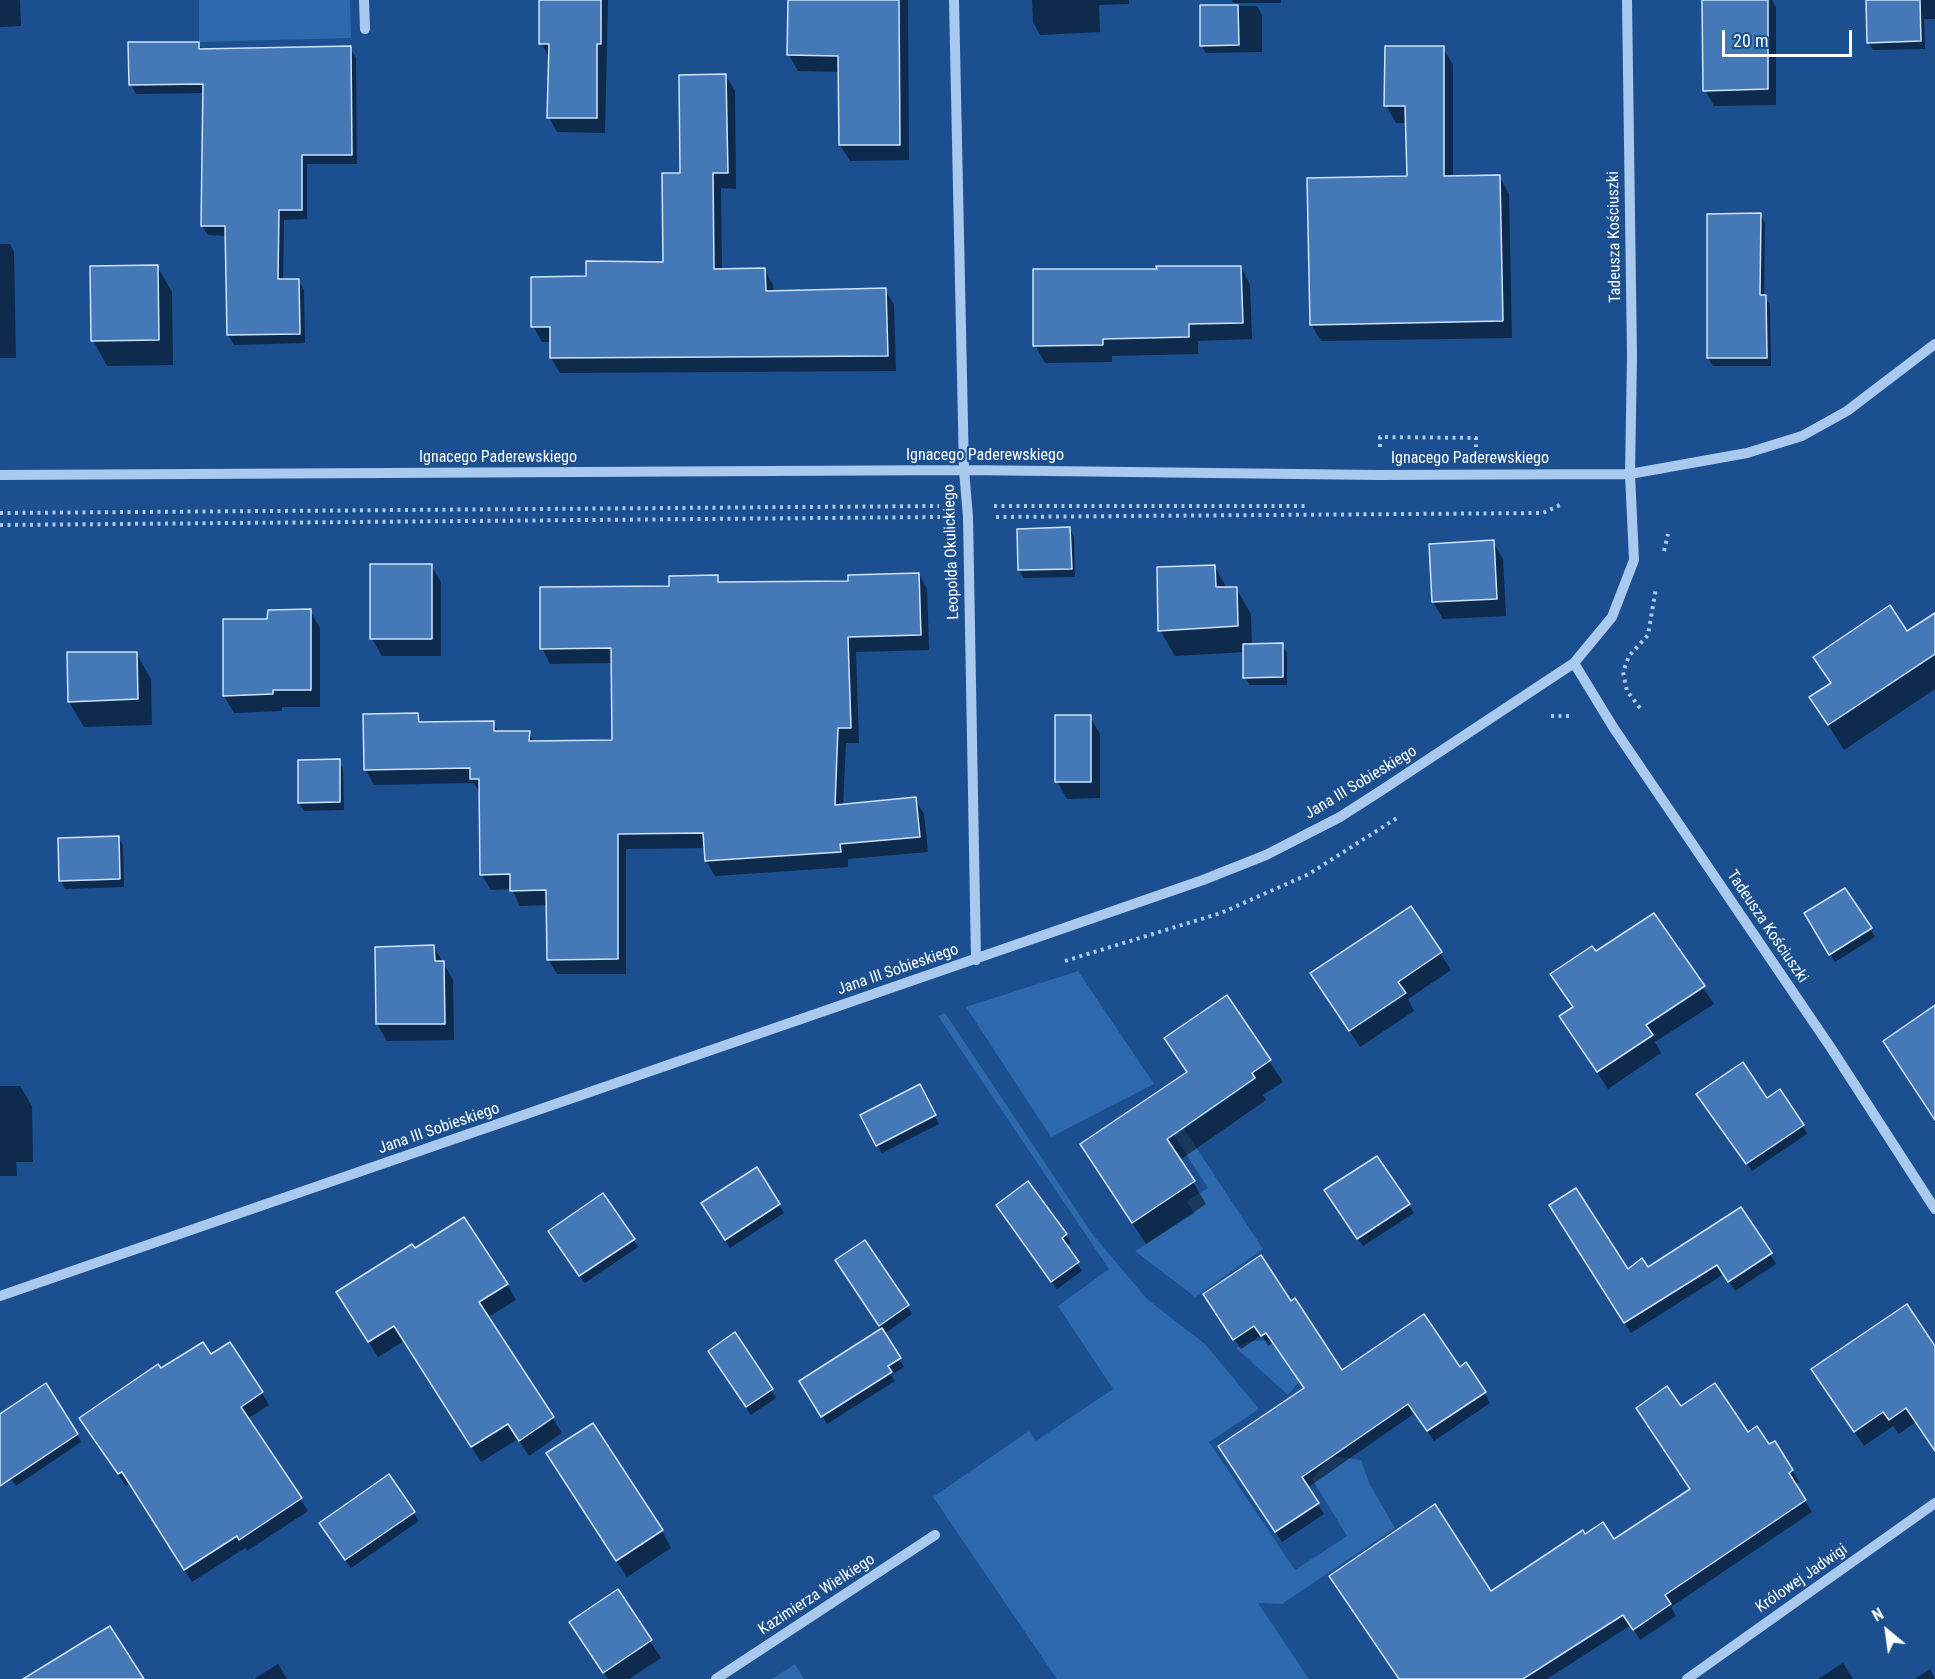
<!DOCTYPE html>
<meta charset="utf-8">
<style>
body{margin:0}
#map{position:relative;width:1935px;height:1679px;overflow:hidden;background:#1b4f8f;font-family:"Roboto Condensed",sans-serif}
canvas{display:block}
.north{position:absolute;left:1857px;top:1601px;width:60px;height:60px;-webkit-text-stroke:4px #1b4f8f;paint-order:stroke;rotate:331deg;font-size:16px;font-weight:700;line-height:24px;text-align:center;color:#fff}
.north::after{content:'';display:block;margin:auto;width:21px;height:27px;background:#fff;clip-path:polygon(50% 0,100% 100%,50% 72%,0 100%)}
.scale{position:absolute;left:1722px;top:30px;width:130px;height:27px;box-sizing:border-box;border:3px solid #fff;border-top:0;padding-left:8px;font-size:18px;line-height:21px;white-space:nowrap;color:#fff;-webkit-text-stroke:4px #1b4f8f;paint-order:stroke}
</style>
<div id="map">
<canvas width="1935" height="1679"></canvas>
<div class="north">N</div>
<div class="scale">20 m</div>
</div>
<script>
const context = document.querySelector('canvas').getContext('2d');
context.lineJoin = 'round';
function fill(path, color) {
  context.fillStyle = color;
  context.fill(path, 'evenodd');
}
function strokePath(path, color, width, dash) {
  context.strokeStyle = color;
  context.lineWidth = width;
  context.lineCap = dash ? 'butt' : 'round';
  context.setLineDash(dash || []);
  context.stroke(path);
}
function drawText(font, color, halo, rows, align = 'center') {
  context.font = font + ' "Roboto Condensed",sans-serif';
  context.lineWidth = 4.5;
  context.setLineDash([]);
  context.textBaseline = 'middle';
  context.strokeStyle = halo;
  context.fillStyle = color;
  for (const [text, x, y, turn = 0] of rows) {
    context.save();
    context.translate(x, y);
    context.rotate((+turn || 0) * Math.PI / 180);
    context.textAlign = isNaN(turn) ? turn : align;
    if (halo) context.strokeText(text, 0, 0);
    context.fillText(text, 0, 0);
    context.restore();
  }
}
fill(new Path2D(`
 M199 0H350L351 38 199 42Z
 M1078 971 1154 1084 1051 1137 966 1007Z
 M945 1013 1093 1235 1147 1299 1205 1344 1259 1409 1209 1442 1295 1570 1347 1536 1312 1479 1331 1456 1361 1460 1370 1485 1395 1528 1282 1604 1258 1603 1309 1679H1057L933 1497 1029 1431 1036 1441 1113 1389 1058 1306 1109 1269 938 1016Z
 M1159 1091 1263 1249 1195 1297 1135 1251 1195 1213 1186 1201 1208 1188 1150 1098Z
 M1277 1340 1302 1378 1288 1395 1236 1348 1252 1341Z
 M795 1664 804 1679H772Z`), '#2e69ad');
fill(new Path2D(`
 M0 0H20L21 26 0 27Z
 M540 0H608L605 133 557 132 549 117 550 59 541 43Z
 M789 0H908L909 160 850 161 840 145V72L798 71 789 55Z
 M1032 0H1129V4L1099 5 1100 32 1040 35 1033 22Z
 M1232 0H1281V3H1233Z
 M1703 0H1772L1776 7V105L1714 106 1705 90Z
 M1867 0H1935V19H1924L1925 49 1873 50 1868 42Z
 M1202 6H1257L1262 15V52L1206 53 1201 45Z
 M198 43 202 50 350 48 356 58 357 164H307V219L284 220 283 281H299L304 290 305 343 234 345 228 335 227 236 208 235 202 226 205 93 136 94 131 84Z
 M1443 48 1453 65V177L1499 176 1509 194 1512 338 1321 341 1311 324 1409 178 1407 123H1396L1386 105Z
 M726 76 735 91 736 189 721 188 722 270 764 269 773 285 774 293 885 290 894 305 896 371 560 373 551 358 552 342H542L533 326 588 278 664 263 681 174Z
 M1760 214 1765 223 1764 297 1770 305 1771 366H1713L1708 358Z
 M0 244H10L14 252 16 358H0Z
 M157 266 172 292 173 365 107 366 93 340Z
 M1241 267 1250 285 1252 339 1198 341V354L1112 356V362L1045 363 1035 345V271Z
 M1070 529 1074 537 1075 577 1024 578 1019 570Z
 M1493 542 1503 559 1506 616 1443 619 1433 602Z
 M372 565H431L441 582V656H382L372 639Z
 M1215 567 1227 589 1236 588 1251 614 1252 646 1282 645 1287 653V685H1250L1245 677V652L1175 656 1160 630Z
 M919 574 927 589 929 650 856 652 859 743H846L843 806 915 799 924 814 928 852 848 859V867L715 876 706 861 705 848 626 849V974H557L548 959V905L520 906 512 889 491 890 482 875 481 794 474 783 374 785 365 769 418 715 422 723 493 722 499 733H529L534 743 613 741 612 663 550 664 542 648 671 587 717 577 721 584 850 582Z
 M310 611 320 628V707H282V711L234 713 224 696 269 620Z
 M1935 628V689L1844 750 1811 698 1907 634Z
 M136 653 151 679 152 725 84 727 69 702Z
 M1090 717 1100 734V798L1067 799 1057 781Z
 M339 761 343 769 344 810 304 811 299 803Z
 M118 837 123 845 124 887 65 889 61 881Z
 M1411 908 1451 970 1408 999 1414 1011 1360 1047 1312 973Z
 M1806 914 1870 929 1875 937 1835 962Z
 M1653 915 1714 1004 1655 1042 1661 1053 1608 1089 1561 1017 1574 1008 1562 991 1595 953Z
 M434 947 453 980 454 1040 387 1041 377 1024Z
 M1227 997 1283 1082 1263 1095 1266 1100 1180 1160 1206 1204 1146 1244 1095 1166 1188 1074 1166 1038ZM1256 1076V1079L1162 1144 1160 1142Z
 M0 1086H20L32 1106 33 1162H16L17 1176H0Z
 M924 1094 939 1124 882 1153 877 1145Z
 M1767 1100 1803 1126 1807 1134 1752 1171 1703 1102Z
 M1377 1158 1414 1213 1363 1246 1331 1199Z
 M779 1205 784 1213 730 1248 708 1212Z
 M998 1206 1066 1235 1071 1243 1066 1246 1082 1271 1057 1289Z
 M1557 1216 1628 1271 1770 1254 1776 1264 1735 1291 1724 1274 1631 1333Z
 M555 1239H633L638 1247 585 1283Z
 M414 1250 507 1284 516 1300 487 1318 562 1433 529 1456 518 1439 481 1462 404 1341 378 1357 347 1308Z
 M842 1269 907 1306 912 1314 884 1334 904 1367 891 1375 895 1381 827 1424 801 1382 882 1330Z
 M1291 1303 1341 1372 1460 1369 1484 1392 1490 1403 1434 1441 1415 1413 1307 1488 1324 1514 1282 1542 1226 1457 1305 1389 1273 1343 1268 1346 1262 1335 1241 1349 1211 1305Z
 M1935 1349V1451L1916 1422 1899 1434 1893 1426 1864 1446 1822 1384Z
 M715 1360 771 1390 776 1398 751 1415Z
 M160 1370 262 1393 269 1405 247 1419 308 1511 247 1551 245 1548 192 1582 130 1483 126 1486 81 1419Z
 M1680 1408 1768 1446 1792 1470 1799 1482 1795 1485 1812 1512 1671 1607 1676 1616 1640 1640 1631 1625 1547 1679H1399L1491 1593 1585 1536 1614 1541 1691 1490Z
 M0 1416 77 1434 81 1442 16 1486 0 1462Z
 M557 1471 662 1531 671 1548 627 1577Z
 M388 1476 419 1521 351 1568 325 1532Z
 M618 1591 661 1658 629 1679H608L581 1639Z
 M1843 1663 1853 1679H1818Z
 M278 1664 287 1679H254Z
 M1930 1669 1935 1679H1915Z`), '#0007');
const building = new Path2D(`
 M539 0H601V44H597V118H547L549 44H539Z
 M788 0H899L900 145H839L838 56 787 55Z
 M1702 0H1768V89L1703 91Z
 M1866 0H1920L1921 41 1867 43Z
 M1200 5H1238L1239 45 1200 46Z
 M128 42H199V49L351 46 352 155H302V210H279L278 279H299L300 334 227 335 225 226H201L203 84 129 85Z
 M1385 46H1444V176L1500 175 1503 321 1310 325 1307 178 1407 176 1405 106H1384Z
 M726 74 728 173H713L714 269 765 268 766 291 886 288 888 356 550 358V327H531V277L586 276V261L663 262 662 173H680L679 75Z
 M1761 213 1760 295H1766L1767 358H1707V214Z
 M158 265 159 340 91 341 90 266Z
 M1156 266H1241L1243 323 1189 324V337L1103 339V345L1033 346V269H1157Z
 M1070 527 1072 569 1018 570 1017 529Z
 M1494 540 1497 599 1432 602 1429 544Z
 M370 564H432V639H370Z
 M1215 565 1216 587H1237L1238 626 1158 631 1157 567Z
 M919 573 921 635 848 637 851 728H838L835 805 916 797 920 837 840 844 841 852 705 861 703 833 618 834V959L547 960 546 890 510 891V874L480 875 479 779H470V768L364 770 363 714 418 713 419 722 494 721V731H530L529 741 612 740 611 648 540 649V587L669 586V576L718 575V582L848 581V575Z
 M1890 605 1907 631 1935 613V654L1828 725 1809 697 1831 683 1813 657Z
 M311 609V690H273V694L223 696V619H267L268 610Z
 M1283 643V677L1243 678V644Z
 M67 652H137L138 699 68 702Z
 M1055 715H1091V782H1055Z
 M340 759V802L298 803V760Z
 M119 836 120 879 59 881 58 838Z
 M1845 888 1872 928 1829 955 1804 913Z
 M1411 906 1442 952 1398 982 1406 993 1349 1031 1310 973Z
 M1654 913 1705 986 1646 1025 1653 1035 1597 1072 1559 1016 1573 1007 1550 974 1592 946 1596 951Z
 M434 945 435 961H444L445 1024H376L375 947Z
 M1227 995 1271 1060 1252 1073 1255 1078 1167 1139 1195 1181 1132 1223 1080 1144 1187 1072 1164 1038Z
 M1935 1005V1120L1883 1041Z
 M1743 1062 1767 1098 1780 1089 1804 1125 1746 1164 1696 1094Z
 M920 1084 936 1115 876 1146 860 1115Z
 M1377 1156 1410 1204 1357 1239 1324 1190Z
 M757 1167 780 1204 725 1240 701 1203Z
 M1028 1181 1067 1234 1062 1238 1079 1262 1051 1282 996 1205Z
 M1576 1188 1628 1269 1642 1258 1648 1267 1741 1207 1772 1253 1728 1282 1717 1265 1624 1323 1549 1205Z
 M603 1193 635 1239 579 1276 548 1231Z
 M464 1217 508 1284 479 1302 554 1417 519 1441 508 1424 471 1447 394 1326 368 1342 336 1292 412 1244 415 1248Z
 M865 1240 909 1305 879 1326 835 1260Z
 M1261 1255 1291 1301 1295 1298 1342 1370 1424 1314 1460 1367 1466 1362 1486 1392 1427 1431 1408 1404 1302 1477 1319 1503 1275 1532 1218 1446 1304 1388 1266 1333 1261 1336 1254 1326 1233 1340 1203 1294Z
 M1907 1304 1935 1346V1451L1906 1408 1889 1420 1883 1412 1854 1432 1811 1369Z
 M882 1328 901 1358 888 1366 892 1372 821 1417 799 1381Z
 M735 1332 773 1389 746 1407 708 1351Z
 M203 1342 211 1354 230 1342 263 1392 241 1407 302 1498 239 1540 237 1536 184 1570 122 1472 118 1474 79 1418 158 1364 161 1368Z
 M46 1383 78 1434 0 1486V1414Z
 M1715 1383 1748 1432 1757 1426 1769 1444 1775 1441 1793 1470 1789 1473 1806 1500 1665 1595 1671 1604 1633 1630 1623 1615 1523 1679H1399L1329 1576 1435 1504 1491 1591 1583 1530 1585 1534 1603 1522 1614 1539 1690 1489 1636 1408 1667 1386 1681 1406Z
 M593 1423 663 1530 616 1561 546 1453Z
 M389 1474 415 1512 345 1560 319 1523Z
 M618 1589 652 1640 603 1673 569 1622Z
 M110 1626 144 1679H23L88 1639Z`);
fill(building, '#4478b7');
strokePath(building, '#cfe3fa', 1.5);
strokePath(new Path2D(`
 M1380 447V437L1476 438V447
 M994 506H1305
 M0 513 939 506
 M996 517 1543 513 1560 505
 M0 525 940 517
 M1664 551 1668 534
 M1640 708 1627 691 1623 672 1629 656 1648 635 1656 588
 M1551 716H1573
 M1065 961 1221 913 1309 874 1400 816`), '#a9c9ee', 4, [3, 4.5]);
strokePath(new Path2D(`
 M364 0 365 29
 M954 0 964 470 968 517 976 960
 M0 475 964 470 1379 475 1630 474 1747 453 1802 436 1847 411 1935 344
 M1574 663 1613 727 1831 1048 1935 1209
 M0 1296 1203 880 1266 855 1340 817 1382 790 1574 663 1612 617 1634 560 1630 474 1632 356 1627 0
 M716 1679 935 1535
 M1687 1679 1935 1503`), '#a9c9ee', 10);
drawText('16px', '#fff', '#1b4f8f', [
 ["Tadeusza Kościuszki",1615,237,-91],
 ["Ignacego Paderewskiego",985,456],
 ["Ignacego Paderewskiego",498,458],
 ["Ignacego Paderewskiego",1470,459],
 ["Leopolda Okulickiego",952,552,-92],
 ["Jana III Sobieskiego",1361,783,-31],
 ["Tadeusza Kościuszki",1767,927,56],
 ["Jana III Sobieskiego",898,970,-19],
 ["Jana III Sobieskiego",439,1129,-19],
 ["Królowej Jadwigi",1802,1579,-35],
 ["Kazimierza Wielkiego",817,1595,-33]
]);
</script>
